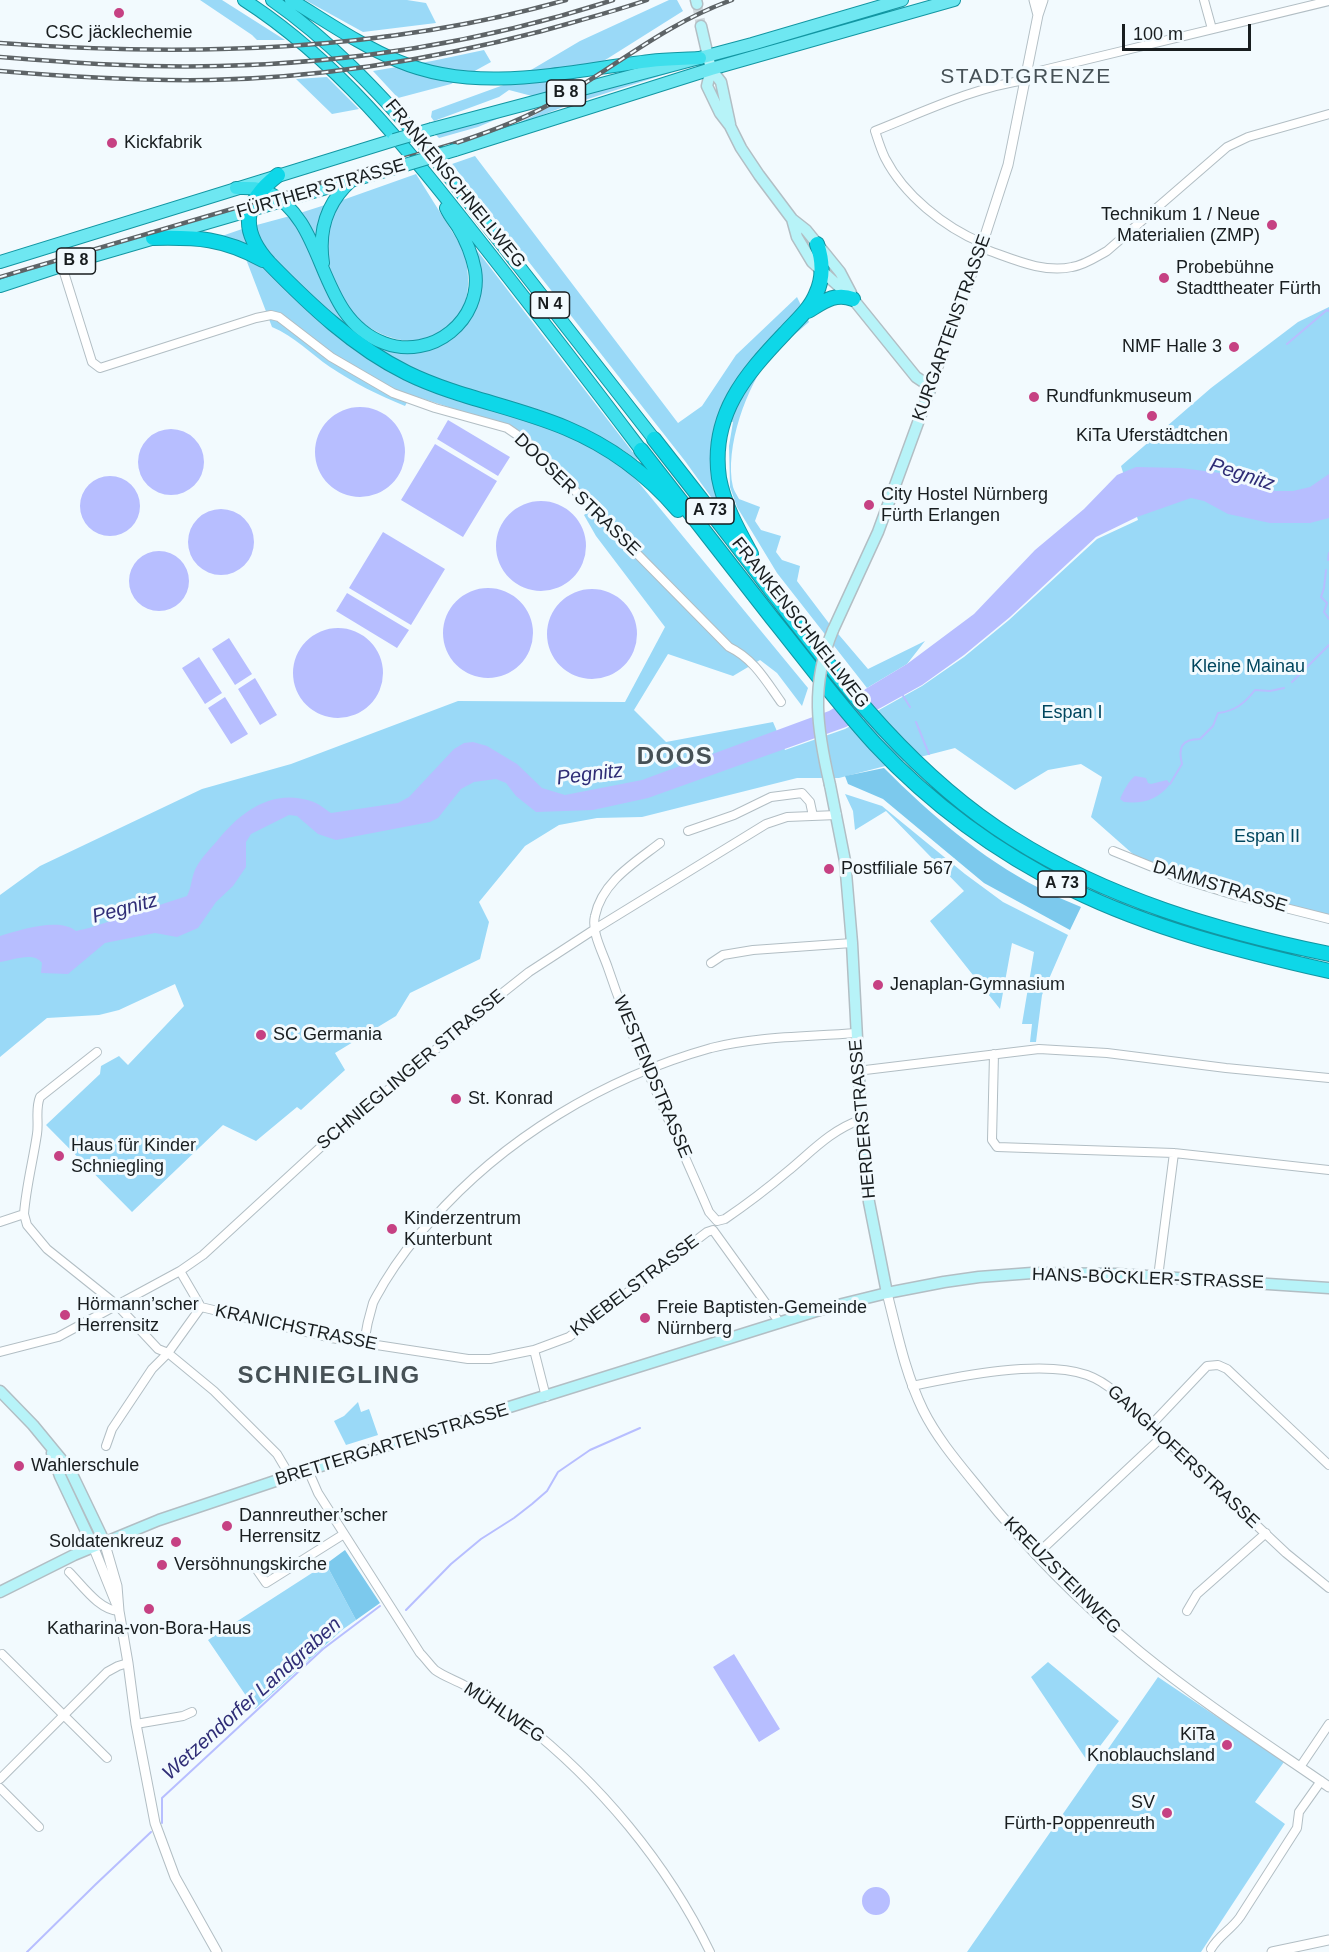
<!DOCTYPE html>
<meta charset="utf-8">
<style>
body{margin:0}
#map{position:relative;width:1329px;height:1952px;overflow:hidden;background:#f2fafe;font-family:Helvetica,sans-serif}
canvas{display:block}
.scale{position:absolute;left:1122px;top:24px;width:129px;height:27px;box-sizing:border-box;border:3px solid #181d1f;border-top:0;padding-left:8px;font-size:18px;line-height:21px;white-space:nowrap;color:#181d1f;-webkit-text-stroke:4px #f2fafe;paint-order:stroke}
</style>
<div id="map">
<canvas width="1329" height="1952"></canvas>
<div class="scale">100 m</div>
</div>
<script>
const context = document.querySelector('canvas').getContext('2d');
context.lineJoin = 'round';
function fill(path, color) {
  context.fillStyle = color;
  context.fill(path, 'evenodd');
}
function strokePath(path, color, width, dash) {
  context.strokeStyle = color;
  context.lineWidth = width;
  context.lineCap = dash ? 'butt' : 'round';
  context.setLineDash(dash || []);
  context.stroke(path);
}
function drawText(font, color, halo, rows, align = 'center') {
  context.font = font + ' Helvetica,sans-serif';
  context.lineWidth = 6;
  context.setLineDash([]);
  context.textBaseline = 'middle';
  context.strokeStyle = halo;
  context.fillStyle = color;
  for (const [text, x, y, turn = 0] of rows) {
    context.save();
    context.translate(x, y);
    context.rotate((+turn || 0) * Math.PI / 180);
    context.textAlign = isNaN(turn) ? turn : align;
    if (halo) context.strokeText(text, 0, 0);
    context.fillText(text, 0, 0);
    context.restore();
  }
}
fill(new Path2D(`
 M200 0H222L285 40H257L252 35Z
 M305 0H407L426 3 436 23 363 32Z
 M669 0H677L683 11 556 91 532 96 509 90 499 97 434 121 431 117 432 111 509 83 580 41Z
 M484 50 491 62 451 84 398 98 373 71 432 61Z
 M688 67 566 106 498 132 531 117 571 95Z
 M327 77 359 109 332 114 296 79Z
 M523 108 478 127 439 138 435 134Z
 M475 156 678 423 702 406 736 355 797 297 809 322C797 333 782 343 771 356 747 385 724 448 733 487 734 491 737 495 739 499L760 507 755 521 761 530 781 536 776 552 782 560 800 566 797 581 828 622 868 669 925 641 907 664 867 688 777 573 737 507 730 487 729 446 733 422 718 421 727 516 724 515 685 461 452 164Z
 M416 174 463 249C469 269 471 292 462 311 458 319 453 323 447 328 417 352 377 339 352 313 346 307 343 297 339 289 329 271 324 254 327 232 329 222 334 212 337 202Z
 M325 205 317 242 300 213Z
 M290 216C312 243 315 280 336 308 343 317 396 343 409 350L472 313 469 240 638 459 637 460 623 450 586 429 413 371 351 333 265 252 253 226Z
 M245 228 253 249 219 237Z
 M244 254 260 264 349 342 582 441 625 466 808 688 802 706 777 673 760 660 733 676 668 654 634 710 666 742 773 722 785 750 845 729 922 686 964 657 1009 620 1097 539 1138 520 1121 466 1211 388 1298 322 1329 307V915L1250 896 1200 881 1134 855 1091 817 1102 777 1081 764 1048 770 1015 790 955 748 839 778H797L642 817 597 818 559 825 525 846 479 902 489 922 480 959 410 993 396 1016 335 1053 345 1070 301 1110 297 1107 256 1141 223 1125 132 1212 46 1125 100 1074 101 1066 119 1056 128 1065 184 1006 175 984 119 1010 99 1015 47 1018 0 1057V895L40 866 202 789 291 764 458 701 625 702 665 627 596 536 584 515 596 506 531 443 508 426 411 395 405 406C378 395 354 383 330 367 311 354 294 336 272 327Z
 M845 794 882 806 965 874 1003 902 1068 935 1042 995 1036 1042H1030L1032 1024H1022L1034 952 1012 943 1000 1009 930 921 964 891 886 811 855 830 853 811Z
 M358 1402 361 1412 369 1409 378 1435 346 1445 334 1421 344 1416Z
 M326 1564 356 1620 342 1630 255 1709 208 1640Z
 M1048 1662 1119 1721 1088 1762 1031 1677Z
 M1158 1677 1284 1762 1255 1802 1285 1824 1201 1952H967Z`), '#9ad9f7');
fill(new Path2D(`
 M884 768C930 814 981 858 1039 888 1052 895 1067 901 1081 907L1070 930 984 883 883 799 848 784 845 776Z
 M345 1550 380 1603 356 1620 326 1564Z`), '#7cc9ed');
fill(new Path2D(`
 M315 452a45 45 0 1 1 90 0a45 45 0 1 1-90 0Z
 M448 420 510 457 498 476 437 439Z
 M138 462a33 33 0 1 1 66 0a33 33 0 1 1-66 0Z
 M435 444 497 481 463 537 401 500Z
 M1136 467 1181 468 1228 474 1247 484 1275 491H1293L1310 487 1329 474V518L1310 523H1270L1228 514 1204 501 1191 498 1137 517 1096 537 1010 617 964 655 922 685 846 727 648 798 593 810 536 812 516 796 506 783 496 779 474 782 461 789 438 818 430 822 336 840 318 834 297 816 289 815 251 834 246 842V867L233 886 216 902 198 928 177 937 155 933 105 943 68 974 41 973 42 963C34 951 13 960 0 962V936C20 930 59 917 76 931L89 928 187 896C192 887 191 876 197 866 202 857 210 849 217 841 240 812 272 788 311 801 318 803 325 809 331 813L398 803 409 797 454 749 464 743 473 742 487 746 517 764 542 788 565 795 642 780 829 711 907 664 974 614 1035 550 1084 509 1117 475Z
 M80 506a30 30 0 1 1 60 0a30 30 0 1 1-60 0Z
 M496 546a45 45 0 1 1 90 0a45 45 0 1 1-90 0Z
 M188 542a33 33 0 1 1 66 0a33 33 0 1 1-66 0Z
 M383 532 445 569 411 625 349 588Z
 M129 581a30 30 0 1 1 60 0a30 30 0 1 1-60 0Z
 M443 633a45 45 0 1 1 90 0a45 45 0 1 1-90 0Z
 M547 634a45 45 0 1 1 90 0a45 45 0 1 1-90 0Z
 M347 593 409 630 397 648 336 611Z
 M293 673a45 45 0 1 1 90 0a45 45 0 1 1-90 0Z
 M229 638 252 674 235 685 212 649Z
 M199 657 222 693 205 704 182 668Z
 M255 678 277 715 260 725 238 689Z
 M225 697 248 734 231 744 208 708Z
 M1135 776 1146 778 1148 783 1151 784 1167 780 1170 784C1158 800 1143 804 1124 802L1120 799C1124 790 1128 782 1135 776Z
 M734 1654 780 1729 759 1742 713 1667Z
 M862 1901a14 14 0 1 1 28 0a14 14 0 1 1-28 0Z`), '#b7beff');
strokePath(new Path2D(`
 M1287 344 1327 310 1329 311
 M1328 560 1329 553
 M1326 570 1324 588 1321 597 1327 603 1324 612 1329 619
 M1292 682 1329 645
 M902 694 910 707
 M916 722 929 754
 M1170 784 1182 764C1178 748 1181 739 1200 739L1213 726 1218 713C1235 711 1244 704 1255 690L1270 691 1284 688
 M406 1610 451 1564 481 1539 514 1518 532 1504 547 1491 558 1472 590 1450 640 1428
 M162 1823V1798L323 1649 380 1606
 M27 1952 95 1885 151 1832`), '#b7beff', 2);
strokePath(new Path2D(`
 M697 4 701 26`), '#d1d9dd', 10, [10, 5]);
const minor = new Path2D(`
 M1204 0 1212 29
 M1027 74 1329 1
 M982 243C944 227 904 195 885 158 881 150 878 140 875 131 923 112 975 87 1026 80
 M981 248C1009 257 1042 274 1072 267 1085 265 1096 257 1107 251L1227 147 1248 137 1329 114
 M62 266 92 362 100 368 256 318 271 315 279 317 331 357 393 393 435 408 507 428 526 441 729 647C754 659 766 681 781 702
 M688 831 734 815 771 797 802 793 810 802 813 816
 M660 843C634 863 602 882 595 916 591 932 603 953 608 968 636 1051 674 1131 709 1212L717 1221 725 1219C747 1204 768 1188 788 1171 811 1152 831 1130 860 1120
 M1113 851 1182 879 1234 895 1329 919
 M711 963 723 955 753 950 852 943
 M994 1054 992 1140 997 1147 1174 1153 1329 1170
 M857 1071 1039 1049 1107 1053 1226 1068 1329 1078
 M24 1214 27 1225 47 1249 117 1305 158 1349 168 1353 214 1391 277 1454 290 1476
 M0 1222 24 1214C26 1187 33 1161 37 1134 39 1122 35 1109 40 1097L97 1052
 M1158 1277 1174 1153
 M201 1307 331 1338 468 1359H490L534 1350 569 1337 707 1232 713 1230 780 1323
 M364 1343C366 1329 369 1316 373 1303 376 1296 381 1289 384 1283 398 1260 413 1240 431 1221 504 1138 604 1078 711 1048 758 1036 807 1037 856 1033
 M534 1350 546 1397
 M0 1352 58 1337 180 1271 203 1255 324 1144 500 995 529 972 595 929 766 824 787 817 837 815
 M912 1386C960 1376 1042 1359 1087 1375 1098 1379 1107 1385 1115 1392L1286 1553 1329 1588
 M1151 1425 1207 1366 1218 1365 1227 1369 1329 1465
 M106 1446 112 1429 152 1369 168 1353 201 1307 180 1271
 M308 1470 318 1493 420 1653C425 1658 430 1665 435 1670 443 1676 455 1680 464 1685 484 1696 503 1707 521 1721 599 1782 667 1863 710 1952
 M1036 1555 1163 1436
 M257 1570 266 1583 344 1534
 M69 1572C83 1586 99 1610 119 1611
 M1187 1611 1197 1594 1266 1533
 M2 1654 107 1758
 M136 1724 183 1716 192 1712
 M1300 1767 1329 1724
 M0 1779 107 1672 118 1666 128 1663
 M0 1788 39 1827
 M1211 1949C1219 1935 1231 1930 1240 1917L1297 1828 1299 1812 1321 1781`);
const tertiary = new Path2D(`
 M1034 0 1038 15
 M931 387 981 248 1008 165 1038 15 1043 0
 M887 1293C897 1332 905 1373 923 1410 938 1440 960 1465 981 1491 1028 1550 1082 1604 1140 1652 1200 1701 1265 1743 1329 1787
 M104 1541 117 1586 119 1611 128 1663 136 1724 155 1823 175 1877 217 1952
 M93 1546 116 1603
 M1272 1952 1329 1940`);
const secondary = new Path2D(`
 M696 0 697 4
 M701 26 711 69 707 86 720 113 730 126 741 148 759 175 792 219 806 230 840 272 851 293
 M711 69 721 82 730 124
 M792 219 797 237 812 262 853 299 916 377 931 387 878 532 833 630
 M830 785 845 861 852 943 863 1153 869 1202 887 1293
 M0 1391 33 1425 70 1470 104 1541
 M52 1453 60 1476 93 1546
 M0 1592 74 1555 159 1520 308 1470 826 1308 887 1293 944 1282 979 1277 1032 1273 1117 1274 1329 1288`);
const primary = new Path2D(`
 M432 129 752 44 902 0
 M455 150 711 69 954 0
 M0 262 394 140
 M0 286 76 261 395 168`);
const trunk = new Path2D(`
 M244 0C336 59 405 146 472 231 529 303 585 376 641 450
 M272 0C329 40 376 89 421 141L654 439
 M291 0C326 21 360 45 398 61 478 95 567 71 650 61 666 59 683 59 700 58
 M236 188C247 188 258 187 268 192 329 222 315 317 384 343 432 361 483 320 475 270 472 255 466 240 458 227 454 221 449 215 446 208
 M323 263C318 230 327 202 352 180`);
const motorway = new Path2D(`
 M278 175C243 202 239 230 269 263 310 305 354 347 407 373 458 398 514 406 566 428 609 446 648 475 678 510
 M153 238C197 237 223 238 263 260
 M808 311C823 302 835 292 853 299
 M654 439C694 490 734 541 773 593 843 684 913 776 1012 838 1108 899 1218 931 1329 954
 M641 450C685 506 728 562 772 618 806 660 838 704 875 744 931 804 998 853 1071 889 1152 929 1241 951 1329 971
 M751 554C738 530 724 505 719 478 710 415 745 375 785 333 796 321 810 309 816 294 824 277 823 261 817 244`);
strokePath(minor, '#b2bec4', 10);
strokePath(tertiary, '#b2bec4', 11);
strokePath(secondary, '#b2bec4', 13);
strokePath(primary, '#1296a2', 14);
strokePath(trunk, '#1296a2', 14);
strokePath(motorway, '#1296a2', 16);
strokePath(minor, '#fff', 8);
strokePath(tertiary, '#fff', 9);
strokePath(secondary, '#b7f3f8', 10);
strokePath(primary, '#6ee7f1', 12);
strokePath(trunk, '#3edfec', 12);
strokePath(motorway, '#0ed7e8', 14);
const rail = new Path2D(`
 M0 43C188 57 383 52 566 0
 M0 57C73 63 146 68 219 66 352 63 487 41 613 0
 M0 71C70 77 139 81 209 80 322 78 434 59 542 31 577 21 613 12 647 0
 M0 277 453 144C492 131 530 117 566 95 621 62 670 22 732 0`);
strokePath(rail, '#5e6467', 4.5);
strokePath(rail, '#f2fafe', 2, [7]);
const secondaryBridge = new Path2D(`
 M830 785C817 729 810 685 833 630`);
const primaryBridge = new Path2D(`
 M394 140 432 129
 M395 168 455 150`);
strokePath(secondaryBridge, '#b2bec4', 13, []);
strokePath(primaryBridge, '#1296a2', 14, []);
strokePath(secondaryBridge, '#b7f3f8', 10);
strokePath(primaryBridge, '#6ee7f1', 12);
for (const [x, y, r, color] of [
 [119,13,6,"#c64183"],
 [112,143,6,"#c64183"],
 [1272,225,6,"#c64183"],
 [1164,278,6,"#c64183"],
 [1234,347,6,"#c64183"],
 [1034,397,6,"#c64183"],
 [1152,416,6,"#c64183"],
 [869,505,6,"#c64183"],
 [829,869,6,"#c64183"],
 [878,985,6,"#c64183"],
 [261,1035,6,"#c64183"],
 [456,1099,6,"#c64183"],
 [59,1156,6,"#c64183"],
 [392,1229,6,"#c64183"],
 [65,1315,6,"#c64183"],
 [645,1318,6,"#c64183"],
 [19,1466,6,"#c64183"],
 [227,1526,6,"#c64183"],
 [176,1542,6,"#c64183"],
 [162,1565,6,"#c64183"],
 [149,1609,6,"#c64183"],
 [1227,1745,6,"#c64183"],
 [1167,1813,6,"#c64183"]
]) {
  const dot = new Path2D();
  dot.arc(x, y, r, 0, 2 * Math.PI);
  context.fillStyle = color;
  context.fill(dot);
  strokePath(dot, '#f2fafe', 2);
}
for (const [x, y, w] of [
 [566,93,39],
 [76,261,39],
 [550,305,39],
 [710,511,48],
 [1062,884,48]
]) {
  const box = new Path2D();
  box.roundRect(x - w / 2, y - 13, w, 26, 4.5);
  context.fillStyle = '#f2fafe';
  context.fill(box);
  strokePath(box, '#181d1f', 1.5);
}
drawText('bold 16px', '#181d1f', null, [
 ["B 8",566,93],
 ["B 8",76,261],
 ["N 4",550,305],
 ["A 73",710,511],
 ["A 73",1062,884]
]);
drawText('18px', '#181d1f', '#f2fafe', [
 ["CSC jäcklechemie",119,33,"center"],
 ["Kickfabrik",124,143],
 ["Technikum 1 / Neue",1260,215,"right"],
 ["Materialien (ZMP)",1260,236,"right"],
 ["Probebühne",1176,268],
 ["Stadttheater Fürth",1176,289],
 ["NMF Halle 3",1222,347,"right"],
 ["Rundfunkmuseum",1046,397],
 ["KiTa Uferstädtchen",1152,436,"center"],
 ["City Hostel Nürnberg",881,495],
 ["Fürth Erlangen",881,516],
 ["Postfiliale 567",841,869],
 ["Jenaplan-Gymnasium",890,985],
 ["SC Germania",273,1035],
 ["St. Konrad",468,1099],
 ["Haus für Kinder",71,1146],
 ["Schniegling",71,1167],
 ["Kinderzentrum",404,1219],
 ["Kunterbunt",404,1240],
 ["Hörmann’scher",77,1305],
 ["Herrensitz",77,1326],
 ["Freie Baptisten-Gemeinde",657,1308],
 ["Nürnberg",657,1329],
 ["Wahlerschule",31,1466],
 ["Dannreuther’scher",239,1516],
 ["Herrensitz",239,1537],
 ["Soldatenkreuz",164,1542,"right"],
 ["Versöhnungskirche",174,1565],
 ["Katharina-von-Bora-Haus",149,1629,"center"],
 ["KiTa",1215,1735,"right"],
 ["Knoblauchsland",1215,1756,"right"],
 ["SV",1155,1803,"right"],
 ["Fürth-Poppenreuth",1155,1824,"right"]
], 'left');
drawText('18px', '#181d1f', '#f2fafe', [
 ["FRANKENSCHNELLWEG",455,184,51],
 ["FÜRTHER STRASSE",321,189,-16],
 ["KURGARTENSTRASSE",952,328,-70],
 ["DOOSER STRASSE",577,495,44],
 ["FRANKENSCHNELLWEG",800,623,52],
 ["DAMMSTRASSE",1220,887,17],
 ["SCHNIEGLINGER STRASSE",411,1070,-40],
 ["WESTENDSTRASSE",652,1077,67],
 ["HERDERSTRASSE",863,1119,-95],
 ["HANS-BÖCKLER-STRASSE",1148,1279,2],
 ["KNEBELSTRASSE",635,1286,-37],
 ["KRANICHSTRASSE",296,1328,12],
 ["BRETTERGARTENSTRASSE",392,1445,-17],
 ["GANGHOFERSTRASSE",1183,1457,43],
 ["KREUZSTEINWEG",1062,1576,45],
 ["MÜHLWEG",504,1713,34]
]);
drawText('18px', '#00465e', '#f2fafe', [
 ["Kleine Mainau",1248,667],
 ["Espan I",1072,713],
 ["Espan II",1267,837]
]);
drawText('italic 20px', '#2f2d76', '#f2fafe', [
 ["Pegnitz",1242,475,18],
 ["Pegnitz",590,775,-7],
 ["Pegnitz",125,909,-15],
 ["Wetzendorfer Landgraben",252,1699,-42]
]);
context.letterSpacing = '1.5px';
drawText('21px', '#465156', '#f2fafe', [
 ["STADTGRENZE",1026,77]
]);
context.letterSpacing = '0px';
context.letterSpacing = '1.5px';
drawText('bold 24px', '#465156', '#f2fafe', [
 ["DOOS",675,757],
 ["SCHNIEGLING",329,1376]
]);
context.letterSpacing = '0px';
</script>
